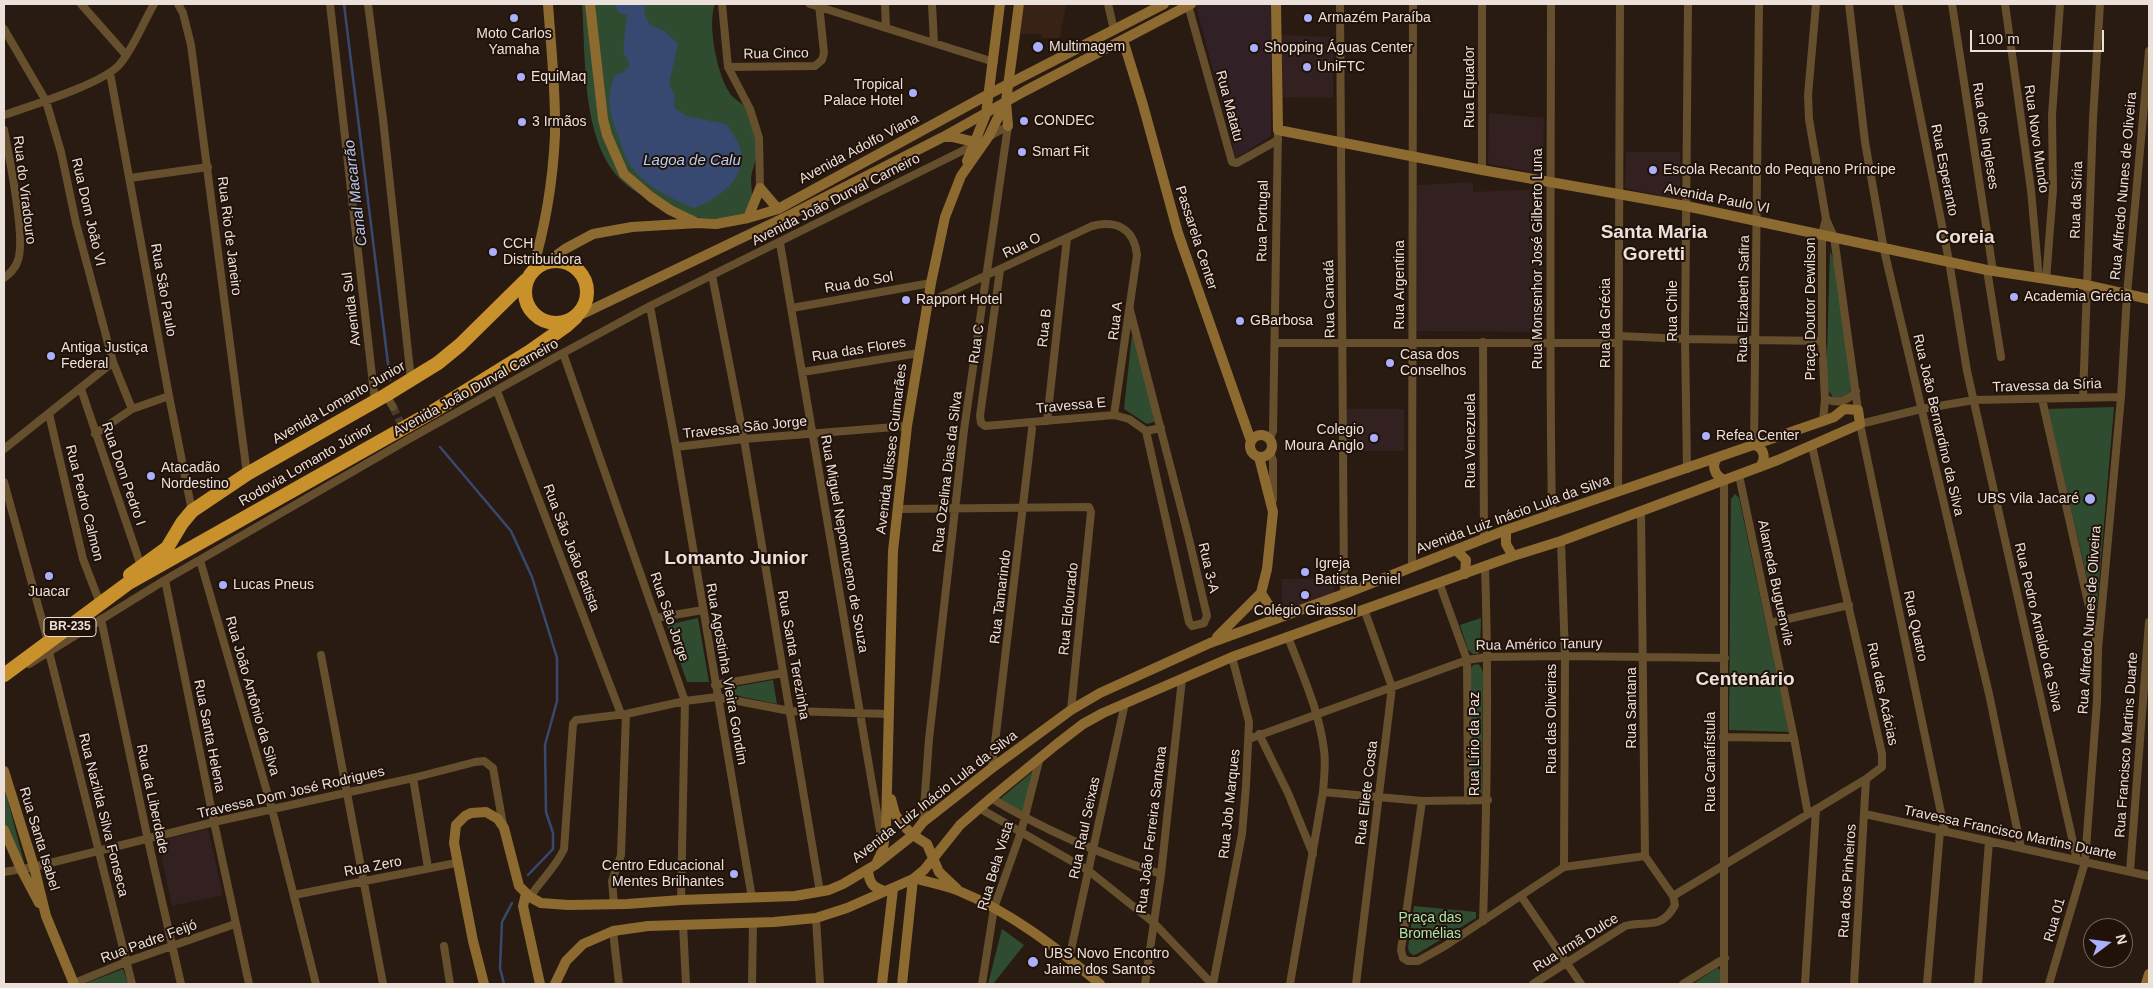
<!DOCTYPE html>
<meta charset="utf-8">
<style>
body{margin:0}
#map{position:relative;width:2153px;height:988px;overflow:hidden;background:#2a1b12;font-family:Arial,sans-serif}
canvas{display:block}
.frame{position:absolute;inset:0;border:5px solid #ebe0da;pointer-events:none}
.north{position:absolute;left:2083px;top:918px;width:50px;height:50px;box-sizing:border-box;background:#201109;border:1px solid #71645d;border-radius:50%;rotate:75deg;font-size:14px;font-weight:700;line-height:20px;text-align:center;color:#ebe0da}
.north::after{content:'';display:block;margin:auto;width:18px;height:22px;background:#aab0fb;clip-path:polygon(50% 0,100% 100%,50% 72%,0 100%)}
.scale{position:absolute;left:1970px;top:30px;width:134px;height:22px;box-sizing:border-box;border:2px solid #ebe0da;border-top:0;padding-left:6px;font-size:15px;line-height:18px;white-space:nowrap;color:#ebe0da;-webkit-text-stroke:4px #201109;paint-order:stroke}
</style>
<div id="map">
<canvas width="2153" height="988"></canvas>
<div class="frame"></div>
<div class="north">N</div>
<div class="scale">100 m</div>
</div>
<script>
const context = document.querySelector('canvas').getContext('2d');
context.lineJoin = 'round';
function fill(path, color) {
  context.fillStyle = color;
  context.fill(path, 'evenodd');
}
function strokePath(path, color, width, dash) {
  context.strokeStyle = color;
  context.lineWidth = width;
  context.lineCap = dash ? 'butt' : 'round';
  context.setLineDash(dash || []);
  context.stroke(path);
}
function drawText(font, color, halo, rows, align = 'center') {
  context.font = font + ' Arial,sans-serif';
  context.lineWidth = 4;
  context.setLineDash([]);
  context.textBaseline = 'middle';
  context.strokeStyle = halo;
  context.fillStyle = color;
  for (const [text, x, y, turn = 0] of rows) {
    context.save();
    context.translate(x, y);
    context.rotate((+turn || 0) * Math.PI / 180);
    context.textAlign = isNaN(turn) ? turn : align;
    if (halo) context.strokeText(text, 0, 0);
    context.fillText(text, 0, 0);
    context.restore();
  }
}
fill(new Path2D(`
 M1200 4H1271V136L1236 158 1196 5Z`), '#322027');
fill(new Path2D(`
 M1025 4H1066L1060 38H1042L1041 34H1019Z`), '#372215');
fill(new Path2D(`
 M1281 35 1333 37V98L1281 97Z
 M1489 113 1544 118 1543 174 1488 164Z
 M1626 152H1680V200L1625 188Z
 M1473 182V192L1543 189V332L1417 331V185Z
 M1345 409H1404V451H1345Z
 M1282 579H1334V593L1282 611Z
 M208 829 223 895 172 906 158 841Z`), '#332021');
fill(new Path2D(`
 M582 4H715C707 25 717 73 729 92 733 100 745 103 749 113 754 126 758 141 757 154 756 163 751 171 751 180 751 193 757 205 744 214 732 222 694 219 681 213 660 204 636 196 619 178 581 137 586 57 582 4Z
 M1830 251 1836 266 1853 387 1844 397 1835 400 1826 387Z
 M1132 334 1157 421 1147 424 1124 409Z
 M2114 407 2096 617 2048 409Z
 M1735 494 1739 498 1789 732 1729 730 1731 499Z
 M698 618 709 682H687L667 625Z
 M1481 618 1480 651 1478 654H1473L1468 650 1460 625Z
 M1478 664 1481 667 1483 673 1482 794 1476 797 1473 796 1471 791V668L1473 665Z
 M773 680 777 704 729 694 728 688Z
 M1032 772 1023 813 1000 799Z
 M4 786 25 866 22 867 4 824Z
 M1414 906 1476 912V918L1417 954 1413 955 1409 952 1408 947Z
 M1002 929 1024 945 993 984H988Z
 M1717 968 1721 970 1720 984H1693Z
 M123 969 128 984H84Z`), '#2f4c30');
fill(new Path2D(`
 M615 4H645L644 13 649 24 664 31 678 44 669 84 675 96 674 107 686 116 726 124C732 132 739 141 741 152 746 180 716 200 694 208 670 199 638 182 626 158 622 149 620 140 617 132 609 110 606 97 615 75L624 72 629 66 628 59 624 55C623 41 626 29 627 15L618 12Z`), '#374970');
strokePath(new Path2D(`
 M344 4 390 380
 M440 447 511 531 532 577 557 658V701L545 745 546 812 553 833V849L528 875
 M504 984 500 968 502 922 512 903`), '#374970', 2.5);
strokePath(new Path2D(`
 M393 407 404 430`), '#473930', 8, [8, 4]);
strokePath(new Path2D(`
 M81 4 126 55
 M178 4 183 13 191 45 247 474
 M330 4 375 402
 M368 4 383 119 411 380
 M722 4 728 67 750 109 759 138 760 188
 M810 4 994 62
 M885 4 886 28
 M932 4 934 43
 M1108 4 1114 30
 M1340 4 1344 594
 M1482 4V170
 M1551 4C1551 174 1549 344 1552 515
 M1816 4 1808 95 1809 119 1826 219 1834 237 1858 410
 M1849 4 1865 142 1884 250 1989 694 2021 848
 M1898 4 1949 261 1967 371 2077 860
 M1952 4 1993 271
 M2005 4 2031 190 2039 279
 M1188 5 1232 162 1237 163 1278 140
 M4 29 46 101 61 152 76 223 113 362 132 409
 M728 67 815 66 822 60 824 53 819 4
 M110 73 169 396 192 511
 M4 115C30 106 103 84 120 64 134 47 143 23 154 4
 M4 130C9 155 26 239 18 260 16 268 10 273 4 278
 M988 137 1008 126
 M130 178 208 167
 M780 243 882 842
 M1000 270 980 416 981 423 985 426 1114 415 1129 419 1146 431 1161 428
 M1987 270 2001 357
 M712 275 744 439 820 892
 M2046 280 2053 190 2052 115 2060 4
 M927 303 1092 226C1116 220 1134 228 1137 255L1114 415
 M650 306 676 447 752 898
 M792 308 931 283
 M1130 310 1188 535 1207 616 1204 623 1192 626 1189 622 1146 431
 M1619 336 1685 339 1822 341
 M1483 342 1484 539
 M1275 343H1618
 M563 353 685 701 681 900
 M803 372 919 353
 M81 389 141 566
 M497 391 621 714
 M386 395 393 407
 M2083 397 2093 119 2100 4
 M1825 399C1839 404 1846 402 1856 391
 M2042 399 2097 642
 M49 414 83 559 98 598
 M1047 421 1067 238
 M1823 421 1825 399 1822 341V234L1826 219
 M95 434 132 409 169 396
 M1270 438 1273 431 1278 130
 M1754 445 1759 4
 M676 447 744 439 907 426
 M4 449 113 362
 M1270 453 1273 460V500
 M1687 469 1685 339 1688 4
 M1739 475 1794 738 1808 814
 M4 482 47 638
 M1618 492 1620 4
 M898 509 1089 507 1091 512 1071 710
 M1561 541 1565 656 1564 867
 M200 560 272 809 316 984
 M1412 567 1413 4
 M165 580 214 822 249 984
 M1439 582 1467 660 1468 801
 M656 618 703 610
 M101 619 148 840 181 984
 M1770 623 1849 605
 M1288 637C1302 674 1319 710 1324 750 1326 764 1324 778 1323 792L1290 984
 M49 652 132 984
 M321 655 383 984
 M29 664 165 580 409 439 563 353 650 306 974 145
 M715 685 783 673
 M1259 734 1288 793 1313 854
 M1723 737 1794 738
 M1249 739 1467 660 1488 657 1565 656 1725 658
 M992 768 1032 429
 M413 778 428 868
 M1323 792 1422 801 1488 800
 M991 798C1044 830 1102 855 1161 874
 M1422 801 1401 950 1403 958 1408 961H1418L1445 946 1564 867 1645 856
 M979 808 1089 871 1154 923 1212 984
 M1865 814 2149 876
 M923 822 929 739 964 430 1008 126
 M1945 832 1860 424 1921 409 1974 400 2121 397
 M2130 871 2149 622
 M4 872 34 867 214 822 413 778 475 762 484 761 493 768 503 825
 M294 895 456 863
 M1521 896 1581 984
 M1673 896 1866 779 1882 767V754L1812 446
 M530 897C540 881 556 867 564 849L573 724 576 720 626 714 685 701 717 697 790 711 889 714
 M614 904 612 881 621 855 626 714
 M816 918 820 984
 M1483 921C1487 803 1489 685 1485 566
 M683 924 686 984
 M613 931 619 984
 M444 946 450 984
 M1069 959 1125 703
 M72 984 126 962 235 924
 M752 984 753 923
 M982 984 994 908 1021 832 1040 757
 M1145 984 1161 874 1182 679
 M1213 984 1242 834 1246 786 1249 722 1232 657
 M1356 984 1392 687 1364 609
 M1533 984 1625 926C1646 920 1661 931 1675 905L1673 896 1645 856 1641 511
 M1683 984 1725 958
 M1724 984V480
 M1805 984 1816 809
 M1854 984 1866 779
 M1927 984 1940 831
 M1978 984 1989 841
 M2049 984 2085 862 2097 701 2098 649 2121 397 2127 294 2149 51`), '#654f2d', 8);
strokePath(new Path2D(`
 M590 4 603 119 607 135 624 174 651 197 670 210 697 223
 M1276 4 1278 130 1482 170 1686 206 1987 270 2086 285 2149 299
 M1123 40 1143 105 1178 233 1251 441
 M1006 102 1008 126
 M944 137H953L975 142
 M967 161 986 114 1000 4
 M760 188 778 209
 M748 218 760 188
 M550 260 565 249 593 234 632 227 698 223 716 224 748 218 778 209 989 94 1164 4
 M532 271C545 228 553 180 555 135 556 91 551 47 548 4
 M576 317 792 214 943 137 1025 91 1191 4
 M1250 446a11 11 0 1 1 22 0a11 11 0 1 1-22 0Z
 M1754 445C1765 448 1766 459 1760 467
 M1717 458C1711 466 1715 476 1724 480
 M1506 530V544L1513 556
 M1456 550 1466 560 1465 574
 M1261 593 1277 618
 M1217 637 1261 593 1267 569 1273 512 1259 457
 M4 771 34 867 46 916 74 984
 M891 799 895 814 900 822 913 835 927 844 939 872 957 889
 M4 830 21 869 39 903
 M877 862 883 849 886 827 893 551 907 426 931 283 945 217 961 176 989 136 1006 101 1019 4
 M868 870C869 883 873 888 885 891
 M915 878C930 883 945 885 959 891 1011 912 1058 949 1100 984
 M526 894 523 906 540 984
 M484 984 473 941 454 843 456 825 465 816 471 813 486 812 498 819 504 828 519 886 530 897 541 903 568 905 627 904 681 900 795 896 829 890 843 884 875 865 913 835 923 822 992 768 1071 710 1100 693 1210 643 1344 594 1506 530 1823 421 1834 417 1844 409 1858 410 1860 424 1778 460 1561 541 1513 556 1232 657 1103 713 1083 724 1057 744 991 798 960 825 924 870 913 879 847 908 816 918 774 922 648 926 613 931 583 944 566 961 555 984
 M882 984 893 889
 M902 984 913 879
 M2146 984 2149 974`), '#8d6a2f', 10);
strokePath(new Path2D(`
 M525 292a31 31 0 1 1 62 0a31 31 0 1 1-62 0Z
 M130 575 167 548 182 523 192 511 247 474 386 395 438 363 460 345 526 280
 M4 675 127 584 432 412 529 352 566 326 576 317`), '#c8912c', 14);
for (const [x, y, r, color] of [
 [514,18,5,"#aab0fb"],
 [1308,18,5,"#aab0fb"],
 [1038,47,6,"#aab0fb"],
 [1254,48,5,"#aab0fb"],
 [1307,67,5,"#aab0fb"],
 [521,77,5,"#aab0fb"],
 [913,93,5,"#aab0fb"],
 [1024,121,5,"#aab0fb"],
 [522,122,5,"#aab0fb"],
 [1022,152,5,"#aab0fb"],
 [1653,170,5,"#aab0fb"],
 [493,252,5,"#aab0fb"],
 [2014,297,5,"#aab0fb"],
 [906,300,5,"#aab0fb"],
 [1240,321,5,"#aab0fb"],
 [51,356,5,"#aab0fb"],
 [1390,363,5,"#aab0fb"],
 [1706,436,5,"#aab0fb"],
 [1374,438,5,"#aab0fb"],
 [151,476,5,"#aab0fb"],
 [2090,499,6,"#aab0fb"],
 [1305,572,5,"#aab0fb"],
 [49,576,5,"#aab0fb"],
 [223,585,5,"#aab0fb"],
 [1305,595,5,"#aab0fb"],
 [734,874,5,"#aab0fb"],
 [1033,962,6,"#aab0fb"]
]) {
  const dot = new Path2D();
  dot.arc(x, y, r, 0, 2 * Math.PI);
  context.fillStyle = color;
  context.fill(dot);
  strokePath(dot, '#201109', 2);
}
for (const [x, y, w] of [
 [70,627,52]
]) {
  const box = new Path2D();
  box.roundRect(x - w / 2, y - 9.5, w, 19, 4);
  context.fillStyle = '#201109';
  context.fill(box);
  strokePath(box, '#ebe0da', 1);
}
drawText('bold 12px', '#ebe0da', null, [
 ["BR-235",70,627]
]);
drawText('14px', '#ebe0da', '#201109', [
 ["Armazém Paraíba",1318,18],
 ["Moto Carlos",514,34,"center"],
 ["Yamaha",514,50,"center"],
 ["Multimagem",1049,47],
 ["Shopping Águas Center",1264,48],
 ["UniFTC",1317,67],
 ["EquiMaq",531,77],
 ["Tropical",903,85,"right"],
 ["Palace Hotel",903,101,"right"],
 ["CONDEC",1034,121],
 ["3 Irmãos",532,122],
 ["Smart Fit",1032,152],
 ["Escola Recanto do Pequeno Príncipe",1663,170],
 ["CCH",503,244],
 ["Distribuidora",503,260],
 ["Academia Grécia",2024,297],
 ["Rapport Hotel",916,300],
 ["GBarbosa",1250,321],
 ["Antiga Justiça",61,348],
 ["Federal",61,364],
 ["Casa dos",1400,355],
 ["Conselhos",1400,371],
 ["Colegio",1364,430,"right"],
 ["Moura Anglo",1364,446,"right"],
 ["Refea Center",1716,436],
 ["Atacadão",161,468],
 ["Nordestino",161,484],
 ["UBS Vila Jacaré",2079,499,"right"],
 ["Igreja",1315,564],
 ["Batista Peniel",1315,580],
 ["Lucas Pneus",233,585],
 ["Juacar",49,592,"center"],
 ["Colégio Girassol",1305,611,"center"],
 ["Centro Educacional",724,866,"right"],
 ["Mentes Brilhantes",724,882,"right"],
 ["UBS Novo Encontro",1044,954],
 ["Jaime dos Santos",1044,970]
], 'left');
drawText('14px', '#ebe0da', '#201109', [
 ["Rua Cinco",776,54,-1],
 ["Rua Equador",1470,87,-90],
 ["Rua Matatu",1229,106,75],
 ["Rua dos Ingleses",1985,136,81],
 ["Rua Novo Mundo",2036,139,82],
 ["Avenida Adolfo Viana",859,149,-28],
 ["Rua Esperanto",1944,170,79],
 ["Rua Alfredo Nunes de Oliveira",2124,186,-85],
 ["Rua do Viradouro",24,190,83],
 ["Avenida Paulo VI",1717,199,11],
 ["Avenida João Durval Carneiro",836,200,-27],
 ["Rua da Síria",2077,200,-88],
 ["Rua Dom João VI",88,212,77],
 ["Rua Portugal",1263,221,-89],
 ["Rua Rio de Janeiro",229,236,83],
 ["Passarela Center",1196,238,72],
 ["Rua O",1022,246,-26],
 ["Rua Monsenhor José Gilberto Luna",1538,259,-90],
 ["Rua do Sol",859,283,-10],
 ["Rua Argentina",1400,285,-90],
 ["Rua São Paulo",163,290,80],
 ["Rua Canadá",1330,299,-91],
 ["Rua Elizabeth Safira",1744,299,-89],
 ["Avenida Sul",352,309,-97],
 ["Praça Doutor Dewilson",1811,309,-90],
 ["Rua Chile",1673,311,-90],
 ["Rua A",1116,321,-83],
 ["Rua da Grécia",1606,323,-90],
 ["Rua B",1045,328,-84],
 ["Rua C",977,344,-82],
 ["Rua das Flores",859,350,-9],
 ["Travessa da Síria",2047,386,-2],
 ["Avenida João Durval Carneiro",476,388,-29],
 ["Avenida Lomanto Junior",339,403,-30],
 ["Travessa E",1071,406,-5],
 ["Rua João Bernardino da Silva",1938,425,77],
 ["Travessa São Jorge",745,428,-6],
 ["Rua Venezuela",1471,441,-90],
 ["Avenida Ulisses Guimarães",892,449,-83],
 ["Rodovia Lomanto Júnior",306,465,-30],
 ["Rua Ozelina Dias da Silva",948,472,-83],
 ["Rua Dom Pedro I",123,474,71],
 ["Rua Pedro Calmon",84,503,76],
 ["Avenida Luiz Inácio Lula da Silva",1513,515,-20],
 ["Rua Miguel Nepomuceno de Souza",844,544,80],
 ["Rua São João Batista",571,548,69],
 ["Rua 3-A",1208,568,77],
 ["Alameda Buguenvile",1775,583,78],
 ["Rua Tamarindo",1001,597,-83],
 ["Rua Eldourado",1069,609,-84],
 ["Rua São Jorge",669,617,71],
 ["Rua Alfredo Nunes de Oliveira",2090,620,-86],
 ["Rua Quatro",1915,626,78],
 ["Rua Pedro Arnaldo da Silva",2038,627,77],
 ["Rua Américo Tanury",1539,645,-1],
 ["Rua Santa Terezinha",793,655,80],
 ["Rua Agostinha Vieira Gondim",726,674,80],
 ["Rua das Acácias",1882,694,78],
 ["Rua João Antônio da Silva",252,696,74],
 ["Rua Santana",1632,708,-90],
 ["Rua das Oliveiras",1552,719,-90],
 ["Rua Santa Helena",209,736,79],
 ["Rua Lírio da Paz",1475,744,-90],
 ["Rua Francisco Martins Duarte",2127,745,-86],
 ["Rua Canafístula",1711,762,-90],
 ["Travessa Dom José Rodrigues",291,793,-13],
 ["Rua Eliete Costa",1367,793,-83],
 ["Avenida Luiz Inácio Lula da Silva",935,797,-38],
 ["Rua da Liberdade",152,799,78],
 ["Rua Job Marques",1230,804,-84],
 ["Rua Nazilda Silva Fonseca",103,815,76],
 ["Rua Raul Seixas",1085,828,-78],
 ["Rua João Ferreira Santana",1152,830,-83],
 ["Travessa Francisco Martins Duarte",2010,833,12],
 ["Rua Santa Isabel",39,839,73],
 ["Rua Bela Vista",996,866,-73],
 ["Rua Zero",373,867,-11],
 ["Rua dos Pinheiros",1848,881,-86],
 ["Rua 01",2055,920,-74],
 ["Rua Padre Feijó",149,942,-20],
 ["Rua Irmã Dulce",1576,943,-32]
]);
drawText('14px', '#a9e5ac', '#201109', [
 ["Praça das",1430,918],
 ["Bromélias",1430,934]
]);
drawText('italic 15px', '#b7cbf3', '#201109', [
 ["Lagoa de Calu",692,161],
 ["Canal Macarrão",356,193,-97]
]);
drawText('bold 19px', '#ebe0da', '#201109', [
 ["Santa Maria",1654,233],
 ["Goretti",1654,255],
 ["Coreia",1965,238],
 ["Lomanto Junior",736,559],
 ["Centenário",1745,680]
]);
</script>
